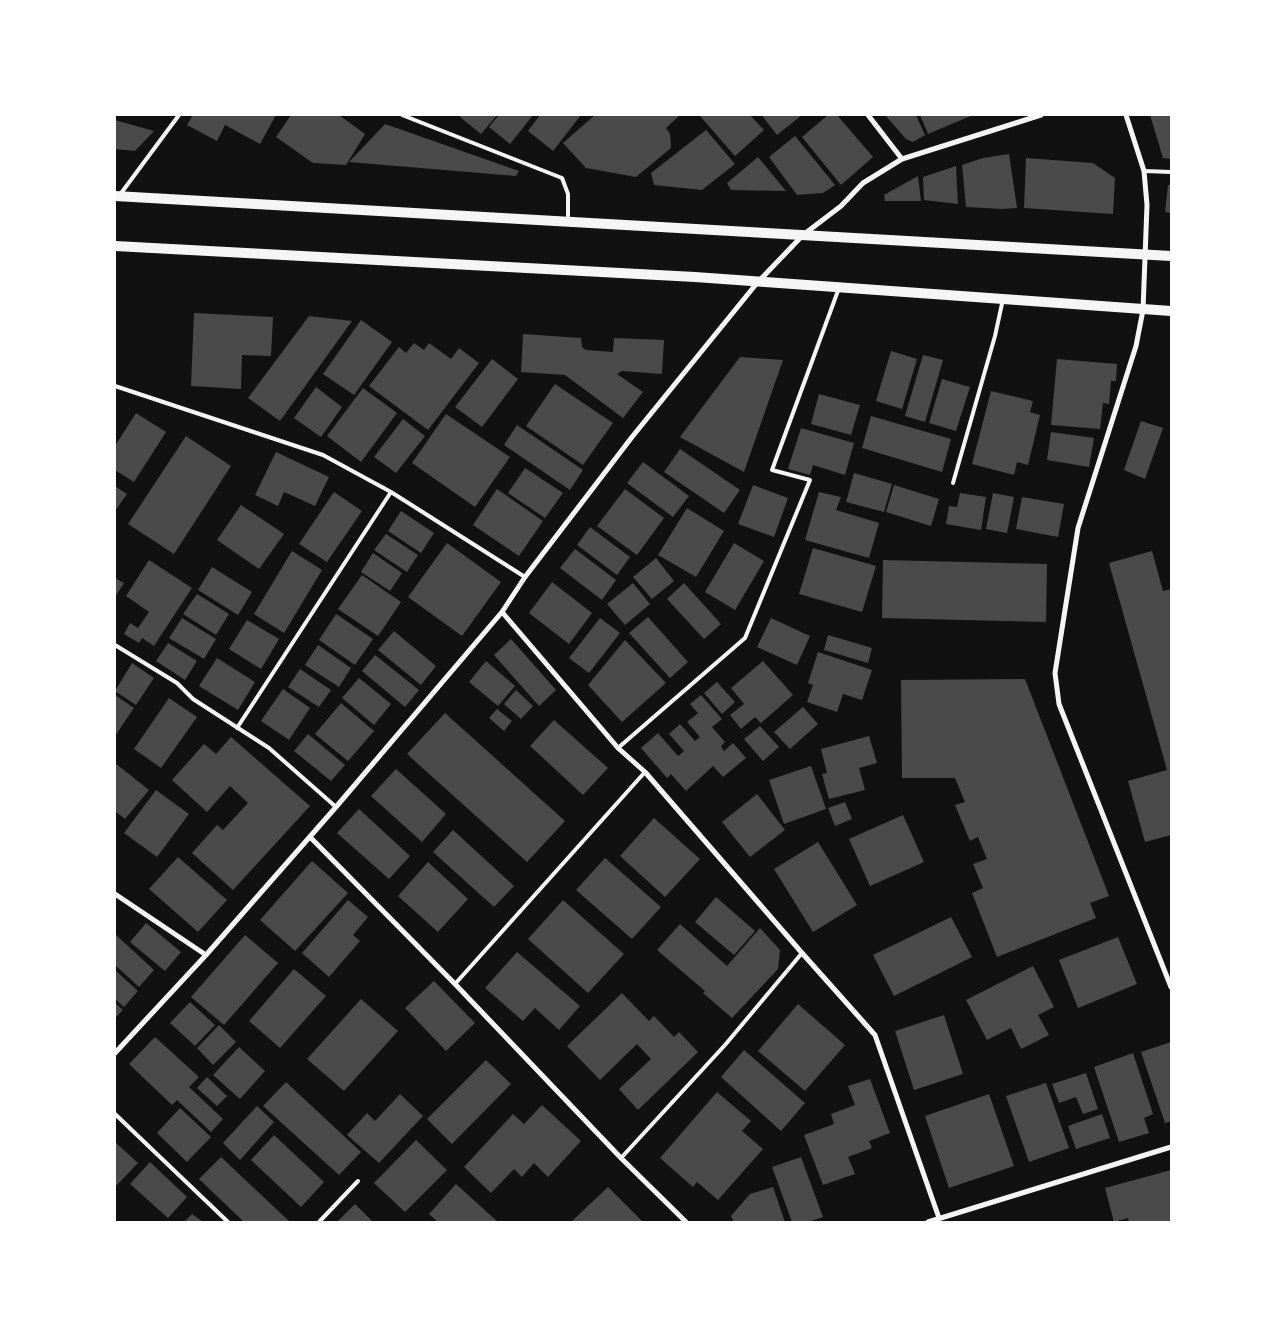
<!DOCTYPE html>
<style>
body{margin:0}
#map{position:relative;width:1286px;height:1337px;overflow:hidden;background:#111;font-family:"Nunito Sans",sans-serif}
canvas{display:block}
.frame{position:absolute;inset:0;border:116px solid #fff;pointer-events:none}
</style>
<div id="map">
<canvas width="1286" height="1337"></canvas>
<div class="frame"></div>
</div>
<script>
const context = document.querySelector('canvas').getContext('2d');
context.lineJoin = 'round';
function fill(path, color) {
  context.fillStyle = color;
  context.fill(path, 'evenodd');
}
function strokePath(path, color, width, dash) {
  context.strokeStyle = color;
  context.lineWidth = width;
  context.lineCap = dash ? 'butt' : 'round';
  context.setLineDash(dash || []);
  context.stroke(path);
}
fill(new Path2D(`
 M193 115H276L260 144 225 125 217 141 187 125Z
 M291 115H339L365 134 346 165 313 163 276 137Z
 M461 115H497L481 134 460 117Z
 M499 115H533L510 144 489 127Z
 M540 115H581L553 151 528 131Z
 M595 115H680L666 128 670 134 671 148 636 177 586 168 563 143Z
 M701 115H750L764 130 735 156 700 116Z
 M765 115H802L777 135 763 117Z
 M828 115H837L873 157 841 185 802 137Z
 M885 115H916L925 135 913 142 906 139Z
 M920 115H973L928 134Z
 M1150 115H1171V159L1163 158Z
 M115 120 154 131 135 151 115 149Z
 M385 124 519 171 516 176 349 162Z
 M706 130 735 164 702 190 654 185 651 173Z
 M795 136 835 185 823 193 797 195 769 157Z
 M1009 154 1017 208 1002 209 966 207 962 165 983 158Z
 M758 157 786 191 731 190 727 183Z
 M1026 158 1093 163 1115 178 1113 214 1024 208Z
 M956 166 958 204 924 200 923 177Z
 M918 176 921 201H885L884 195Z
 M1168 185H1171V213L1165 212Z
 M194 313 273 317 271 356 242 355 241 389 191 386Z
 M309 316 352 321 280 421 248 398Z
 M361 320 392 342 354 395 323 374Z
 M523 334 581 338 582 347 586 350 613 352 614 338 664 340 662 374 622 371 617 374 643 392 623 418 565 375 521 372Z
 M414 343 424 350 429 343 451 359 459 348 479 363 428 430 369 386 399 347 406 353Z
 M891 351 917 359 902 409 876 401Z
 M923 355 943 360 925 422 905 416Z
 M740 357 783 360 744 472 680 437Z
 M492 359 518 379 482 427 455 407Z
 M1057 359 1117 364 1116 381H1111L1109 404 1103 403 1100 429 1051 425Z
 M942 379 970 387 956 431 929 423Z
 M555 384 613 423 583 465 526 426Z
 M316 387 342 407 321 437 294 418Z
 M363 388 397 413 361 462 327 436Z
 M991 391 1033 401 1030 412 1040 415 1028 465 1017 462 1014 475 972 464Z
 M819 394 860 405 851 435 811 424Z
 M136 413 166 432 134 482 115 470V446Z
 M446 414 510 457 475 507 412 463Z
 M871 416 951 439 942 472 862 448Z
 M403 419 425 436 396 473 374 457Z
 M1141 421 1163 428 1145 479 1124 470Z
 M517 425 583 470 570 490 504 445Z
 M801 428 854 443 845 475 813 465 810 475 788 469Z
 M1051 432 1094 438 1089 467 1047 460Z
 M186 436 231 466 174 554 128 524Z
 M680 449 740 490 724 513 664 472Z
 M276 452 329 477 315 506 284 492 278 506 255 495Z
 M643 462 689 496 673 517 627 483Z
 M525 468 563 493 545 518 508 493Z
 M854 473 892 484 884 512 846 502Z
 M753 485 788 498 774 537 738 524Z
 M894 485 939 499 931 526 886 512Z
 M115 486 127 494 115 511Z
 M497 489 543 521 519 556 473 525Z
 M625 489 664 518 637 555 597 526Z
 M334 492 362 511 327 562 299 544Z
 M819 492 841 497 836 510 879 523 869 558 805 540Z
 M960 493 986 497 981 530 946 524 949 506 957 507Z
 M993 493 1014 497 1007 533 986 529Z
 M1022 497 1064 504 1058 537 1016 529Z
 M241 505 284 534 259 569 217 540Z
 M687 508 724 531 696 577 658 555Z
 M401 511 434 533 421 553 388 531Z
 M590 527 630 557 617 575 577 545Z
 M386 534 418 555 407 572 374 550Z
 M447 543 501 582 462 636 408 597Z
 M734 543 764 561 735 610 705 592Z
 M813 548 876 566 862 612 799 594Z
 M575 549 616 580 602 600 560 568Z
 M292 551 322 570 284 633 254 614Z
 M1152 551 1163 591 1171 589V835L1145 842 1128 781 1167 770 1109 563Z
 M373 553 402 573 390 591 361 572Z
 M656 558 674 581 652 599 633 577Z
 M149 560 192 588 154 646 142 638 139 643 124 634 130 623 138 628 149 612 126 596Z
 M883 560 1047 564 1046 622 882 618Z
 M212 567 252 592 238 615 198 590Z
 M362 575 401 602 378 636 338 609Z
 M115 578 124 583 115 597Z
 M552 582 592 613 569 644 529 613Z
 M633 583 650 604 625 625 607 604Z
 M684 583 721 624 704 639 667 599Z
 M197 594 229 614 216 635 183 614Z
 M336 614 373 639 355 665 319 640Z
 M648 617 688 662 670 678 629 633Z
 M182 618 216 639 204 659 169 638Z
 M600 618 620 633 589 673 569 658Z
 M771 618 810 636 797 665 757 647Z
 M247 620 279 639 261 669 229 649Z
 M394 631 436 666 421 685 378 650Z
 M828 635 872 648 868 663 824 650Z
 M511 639 556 690 539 706 494 655Z
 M625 640 666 683 622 722 588 685Z
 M168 643 197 661 185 680 156 661Z
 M318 645 351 668 339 687 305 665Z
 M818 652 872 670 862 700 843 694 837 712 807 702 813 685 808 683Z
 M375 655 419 690 405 707 362 671Z
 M217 658 255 682 238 710 199 686Z
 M486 661 515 686 498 706 469 682Z
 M763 661 793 695 761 723 755 717 741 729 730 715 744 704 731 688Z
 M132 663 154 678 136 705 115 691Z
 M300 669 331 690 319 707 288 687Z
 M359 678 391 704 374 725 342 698Z
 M1025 679 1109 896 1090 903 1096 918 997 957 972 893 983 888 973 864 987 859 978 837 970 841 955 805 965 802 955 778H902L901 680Z
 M717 682 735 702 722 714 704 693Z
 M283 689 310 708 289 740 261 721Z
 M516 690 533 706 521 719 504 704Z
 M115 695 134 708 115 736Z
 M701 695 722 719 712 727 725 742 721 746 724 751 733 743 746 758 723 777 713 766 686 791 671 774 667 778 641 748 658 733 678 756 684 751 669 734 680 724 695 741 700 737 687 722 698 713 690 704Z
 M169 698 197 717 161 768 134 749Z
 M341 703 374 731 348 761 315 734Z
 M803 707 818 724 790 749 774 732Z
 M497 709 512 721 504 731 489 718Z
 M445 713 565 821 527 862 407 754Z
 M554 720 608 768 583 795 530 746Z
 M760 726 779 747 763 761 744 739Z
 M308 734 345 765 331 781 294 751Z
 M869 736 877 763 859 768 865 790 829 799 822 774 827 773 821 749Z
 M231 737 310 806 233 890 192 853 217 825 223 830 248 803 230 786 207 812 172 780 204 744 216 754Z
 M115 763 149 790 125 819 115 811Z
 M811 766 826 809 784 824 769 780Z
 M396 769 446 814 422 842 371 796Z
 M156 790 189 814 157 857 124 833Z
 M757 794 785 830 750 857 722 822Z
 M845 802 852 819 835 826 828 808Z
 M359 809 410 856 389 879 337 833Z
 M903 815 924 862 870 886 849 839Z
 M654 818 700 859 665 897 620 856Z
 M453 830 514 886 494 907 433 852Z
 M818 842 857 905 813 932 774 869Z
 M178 857 227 900 198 932 149 889Z
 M605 858 661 907 632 939 576 890Z
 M312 861 348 893 295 951 260 920Z
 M428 862 468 899 438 932 398 896Z
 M716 897 755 931 734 955 695 922Z
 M348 900 368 917 353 935 360 941 329 977 302 953Z
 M563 900 624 954 588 993 528 939Z
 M951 917 972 957 894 996 873 955Z
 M146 923 181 952 165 971 130 942Z
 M680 924 727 966 760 928 780 950 778 969 732 1018 703 993 705 991 657 950Z
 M115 934 154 970 139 987 115 965Z
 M245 935 278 963 224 1025 191 997Z
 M1118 937 1137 984 1078 1008 1059 960Z
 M517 952 580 1006 559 1030 535 1008 523 1021 485 988Z
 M1033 966 1054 1007 1038 1015 1049 1035 1021 1049 1011 1028 987 1040 966 1000Z
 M294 969 326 996 280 1048 249 1021Z
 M115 970 138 991 124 1007 115 999Z
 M434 981 475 1023 446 1051 405 1008Z
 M622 993 649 1021 654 1016 674 1037 679 1032 698 1052 638 1110 619 1089 651 1059 637 1044 600 1080 567 1046Z
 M361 999 398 1031 344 1091 307 1059Z
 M190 1002 215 1025 195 1046 170 1023Z
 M115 1003 123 1010 115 1018Z
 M798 1004 845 1045 805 1091 758 1051Z
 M944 1015 963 1074 914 1090 895 1031Z
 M219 1025 236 1042 213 1065 197 1048Z
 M155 1037 199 1077 189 1087 223 1119 211 1132 177 1100 172 1105 129 1064Z
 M1171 1042V1121L1165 1123 1141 1052Z
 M239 1047 265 1071 240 1099 213 1075Z
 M744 1050 805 1103 781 1131 721 1077Z
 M1133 1053 1153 1114 1144 1118 1149 1133 1119 1142 1094 1067Z
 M486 1060 511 1084 452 1144 427 1119Z
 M1086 1073 1098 1109 1083 1114 1076 1097 1059 1103 1052 1084Z
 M207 1077 227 1096 217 1106 197 1088Z
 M870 1079 890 1133 869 1141 872 1148 848 1157 855 1174 823 1185 804 1135 834 1124 831 1114 855 1105 848 1086Z
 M286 1082 361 1152 339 1175 263 1106Z
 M1046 1083 1069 1148 1029 1162 1006 1096Z
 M717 1092 751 1121 742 1131 763 1149 718 1200 697 1182 693 1187 660 1158Z
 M400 1094 423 1116 379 1163 347 1135 367 1113 375 1121Z
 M989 1094 1014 1166 949 1188 925 1116Z
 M542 1105 581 1141 548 1177 534 1163 522 1177 514 1169 491 1193 464 1167 513 1114 524 1124Z
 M257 1106 274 1122 240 1160 223 1143Z
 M180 1108 211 1137 187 1162 157 1133Z
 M1102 1114 1110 1138 1076 1149 1068 1126Z
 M274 1135 324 1182 301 1207 251 1160Z
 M416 1140 447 1170 405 1212 374 1183Z
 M115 1142 138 1163 117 1185 115 1184Z
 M221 1157 290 1222H244L199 1179Z
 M801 1157 823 1217 808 1222H792L772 1167Z
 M150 1162 187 1197 168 1218 130 1184Z
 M1171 1170V1222H1129L1128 1218 1114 1222 1105 1188Z
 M456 1184 498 1222H438L429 1214Z
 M608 1187 643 1222H571Z
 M773 1187 785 1222H734L731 1216 750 1194Z
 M355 1204 372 1221 371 1222H337Z
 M192 1214 203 1222H184Z`), '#4a4a4a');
strokePath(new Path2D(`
 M402 115 562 178 568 194V222
 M1144 171 1171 172
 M119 196 179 115
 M115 386 323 455 391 492 525 577
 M953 483 995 336 1003 299
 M115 645 177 683 193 699 269 748 336 807
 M237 728 391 492
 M618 748 745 638 810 480 772 470 839 288
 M455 984 645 772
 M115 1114 228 1222
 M621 1158 725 1045 802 953
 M319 1222 358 1181`), '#f5f5f5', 4);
strokePath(new Path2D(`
 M868 115 902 159
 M1126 115 1144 171 1147 205 1143 310 1136 346 1078 528 1055 673 1059 704 1171 987
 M502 612 618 748 645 772 802 953 875 1035 939 1218
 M310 837 455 984 621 1158 686 1222
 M115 894 206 955
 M115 1053 206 955 336 807 502 612 525 577 632 437 757 283 803 235 841 206 863 183 902 159 1041 115
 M928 1222 1171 1147`), '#f5f5f5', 5);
strokePath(new Path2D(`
 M115 196 1171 256
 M115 246 695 277 1171 311`), '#f5f5f5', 10);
</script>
